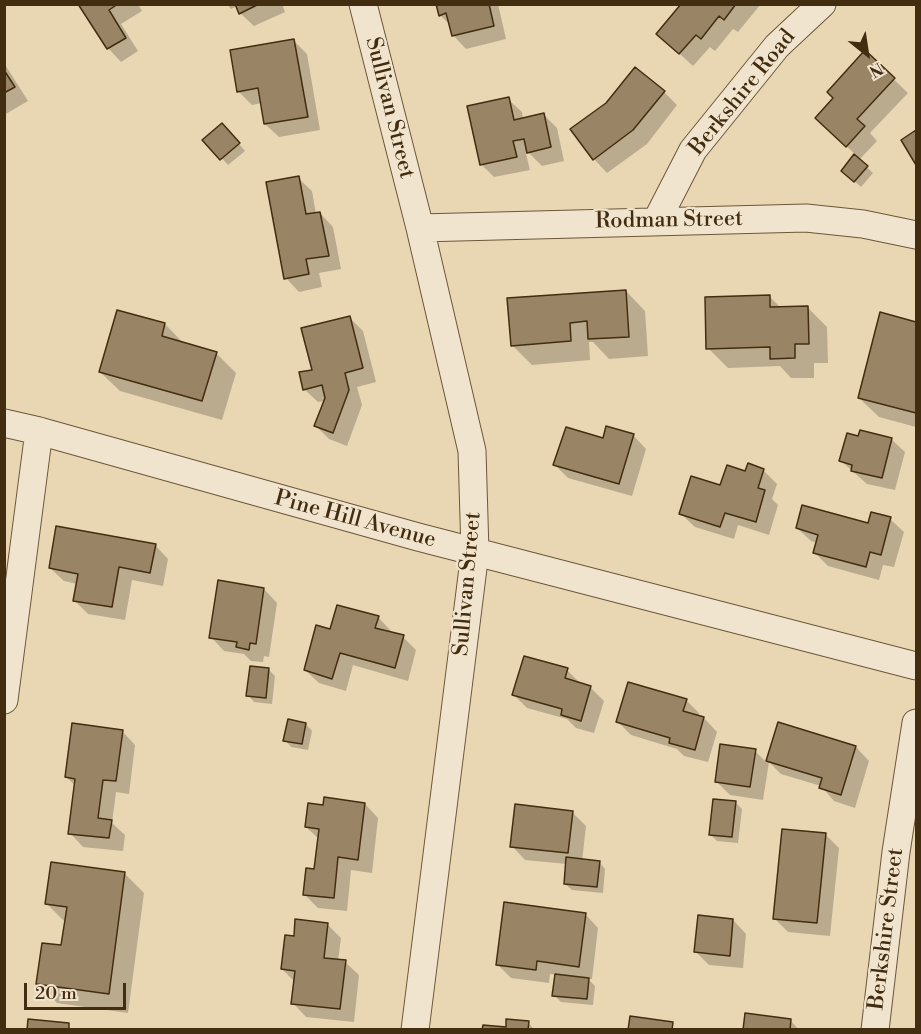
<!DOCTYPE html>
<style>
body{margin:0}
#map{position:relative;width:921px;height:1034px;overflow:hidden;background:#e9d6b3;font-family:"Libre Bodoni",serif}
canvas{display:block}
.frame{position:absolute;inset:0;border:6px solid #432d10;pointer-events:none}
.north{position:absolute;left:837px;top:24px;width:60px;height:60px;-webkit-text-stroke:4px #f1e4ce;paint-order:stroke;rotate:150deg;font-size:16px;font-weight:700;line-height:24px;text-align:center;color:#432d10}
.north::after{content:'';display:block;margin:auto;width:21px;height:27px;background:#432d10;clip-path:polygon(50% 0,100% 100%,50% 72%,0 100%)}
.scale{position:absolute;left:24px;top:983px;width:102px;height:27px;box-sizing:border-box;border:3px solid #432d10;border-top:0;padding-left:8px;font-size:18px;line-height:21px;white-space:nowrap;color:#432d10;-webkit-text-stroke:4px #f1e4ce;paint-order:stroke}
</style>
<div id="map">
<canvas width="921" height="1034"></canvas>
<div class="frame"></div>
<div class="north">N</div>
<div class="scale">20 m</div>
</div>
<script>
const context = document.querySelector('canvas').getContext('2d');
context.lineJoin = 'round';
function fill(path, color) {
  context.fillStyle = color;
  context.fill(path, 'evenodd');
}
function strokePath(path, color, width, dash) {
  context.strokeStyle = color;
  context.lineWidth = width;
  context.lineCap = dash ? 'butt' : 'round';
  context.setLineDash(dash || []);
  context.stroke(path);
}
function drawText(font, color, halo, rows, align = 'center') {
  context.font = font + ' "Libre Bodoni",serif';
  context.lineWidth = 4.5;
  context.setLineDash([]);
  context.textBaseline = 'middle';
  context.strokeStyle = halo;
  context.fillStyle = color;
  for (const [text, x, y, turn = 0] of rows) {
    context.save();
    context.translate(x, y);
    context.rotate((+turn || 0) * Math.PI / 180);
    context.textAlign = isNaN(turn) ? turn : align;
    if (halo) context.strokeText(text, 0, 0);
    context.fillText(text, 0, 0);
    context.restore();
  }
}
fill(new Path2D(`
 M80 4H138L142 11 121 24 138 51 121 62 108 48Z
 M227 4H282L285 12 254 26 240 13 237 6 231 9Z
 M438 4H498L506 39 466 49 453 35 450 25 440 15Z
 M683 4H761L738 32 733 29 715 51 710 47 693 66 658 34Z
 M293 40 307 54 320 130 279 137 265 124 262 103 252 105 238 91Z
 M866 53 908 93 870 133 877 141 859 160 873 173 861 187 843 171 856 155 830 131 835 98Z
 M4 63 28 101 4 115Z
 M664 92 677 105 647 144 607 173 594 159 572 130Z
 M508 99 522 112 523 119 543 114 557 128 564 161 542 166 529 153 526 154 530 170 494 177 481 164Z
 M228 131 245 151 228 165 205 140Z
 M298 178 312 191 316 214 320 213 333 227 341 269 319 273 322 287 299 292 286 278Z
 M626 291 645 311 648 356 609 359 593 342H589L590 360 532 365 512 345Z
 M769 296 781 308 807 307 827 327 828 363H814V378H791L780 366 728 368 708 348Z
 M881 314 916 323V427L879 417 859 398Z
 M350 318 363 331 376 382 357 387 362 405 347 446 329 439 316 426 325 401 318 402 304 389 313 371Z
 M165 324 185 345 216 353 236 373 222 420 120 391 100 372Z
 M633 435 646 449 632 496 568 478 555 465Z
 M859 438 891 439 905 452 895 490 867 484 841 461Z
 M763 470 777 484 772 499 778 505 769 535 738 525 734 539 695 527 681 514 746 473Z
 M890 519 904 532 894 567 883 565 879 580 828 566 815 553 818 543 811 541 797 528 869 525Z
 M155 545 168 559 163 586 132 580 125 620 88 614 74 600 77 584 64 581 50 568Z
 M264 589 277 603 269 657 264 656 263 662 251 661 244 654 224 651 211 637Z
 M378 617 391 631V633L403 637 416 650 408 681 353 665 346 691 319 683 305 670 331 630Z
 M268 669 275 676 272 704 254 702 248 695Z
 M567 670 580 683 590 687 604 701 594 733 576 728 567 719 527 708 514 695Z
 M686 700 699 713V717L704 718 717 732 708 762 684 756 677 749 631 735 618 722Z
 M306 724 312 731 308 750 291 747 285 740Z
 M779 724 856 747 869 761 855 808 834 801 821 786 781 774 769 762 763 800 730 795 716 781 755 751 767 763Z
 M122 731 135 745 129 794 116 792 112 823 125 835 123 851 83 847 70 833 76 786 66 777Z
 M735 802 742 809 738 843 717 841 710 834Z
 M365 804 378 818 372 873 351 870 347 911 318 908 304 894 316 870 320 840 306 827 324 807Z
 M572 812 586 826 582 861 599 862 605 869 603 893 572 890 565 884 567 864 525 860 512 846Z
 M826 835 839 848 830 936 788 932 774 918Z
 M125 874 144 893 128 1013 57 1003 38 983 63 947 66 923 47 904Z
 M585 914 598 928 592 979H588L595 986 593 1005 561 1002 554 995 556 975 550 974 549 983 511 978 498 965Z
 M733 920 746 934 743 968 709 965 695 951Z
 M327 924 341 938 338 961 345 962 359 975 354 1022 306 1017 293 1003 295 982 282 969 295 937Z
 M791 1021 799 1030H744Z
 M528 1023 535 1030H484L507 1028Z`), '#0003');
const building = new Path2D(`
 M78 4H118L109 10 126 38 107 49Z
 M235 4H259L239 14Z
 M436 4H489L494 26 452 36 446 13 439 16Z
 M681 4H736L724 20 719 16 701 39 696 35 679 54 656 34Z
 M294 39 308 117 264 124 258 88 237 92 230 50Z
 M865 50 895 78 857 119 865 126 846 147 815 118 833 98 827 92Z
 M635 67 665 91 633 130 593 160 570 129 606 103Z
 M4 70 15 87 4 93Z
 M509 97 514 120 544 113 551 147 527 153 524 139 513 141 517 157 480 165 467 106Z
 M222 123 240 143 220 160 202 140Z
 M916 130V165L901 140Z
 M854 154 868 166 854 182 841 171Z
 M299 176 306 214 320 212 329 256 306 259 309 274 284 279 266 182Z
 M626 290 629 337 588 339 587 321 570 323 571 341 511 346 507 298Z
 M770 295V307L808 306 809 344H795V358L770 359V347L706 349 705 297Z
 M117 310 165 323 162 336 217 352 202 401 99 372Z
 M880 312 916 322V413L858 398Z
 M350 316 363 368 345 373 349 390 333 433 314 426 325 398 322 385 303 390 299 372 312 370 301 328Z
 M606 426 634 434 619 484 553 465 566 427 603 438Z
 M860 430 892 438 882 478 851 471 852 465 839 461 847 433 858 436Z
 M748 463 764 469 758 488 765 490 756 522 725 513 720 527 679 514 691 476 720 485 727 465 745 471Z
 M802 505 868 523 871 512 891 517 881 555 870 552 866 567 813 553 818 535 796 528Z
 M56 526 156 544 150 573 119 567 112 607 73 601 78 574 49 568Z
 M218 580 264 588 256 644 250 643 249 650 236 647 237 642 209 638Z
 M337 605 379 616 375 628 404 635 395 668 340 653 332 679 304 670 316 625 330 629Z
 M524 656 568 668 565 678 591 686 581 721 561 715 562 709 512 695Z
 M250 666 269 668 266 698 246 696Z
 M628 682 687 699 683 711 704 717 695 750 669 743 670 738 616 722Z
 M288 719 306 723 302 744 283 741Z
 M778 722 856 746 841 795 819 788 822 778 766 761Z
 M72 723 123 730 116 781 103 780 98 818 112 820 109 838 68 834 75 779 65 777Z
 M720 744 756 749 750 787 715 782Z
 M324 797 365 803 358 860 338 857 334 898 303 895 306 868 314 869 319 829 305 827 308 803 323 805Z
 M713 799 736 801 732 837 709 835Z
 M515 804 573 811 568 853 510 847Z
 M782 829 826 833 817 923 773 919Z
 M566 857 600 861 597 887 564 884Z
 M51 862 125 872 109 994 36 984 42 943 61 945 67 907 45 904Z
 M504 902 586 913 579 967 537 961 536 970 496 965Z
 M698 915 733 919 730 956 694 952Z
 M295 919 328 923 324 958 346 960 340 1009 291 1004 295 971 281 969 285 935 294 936Z
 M555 974 589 978 587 999 552 996Z
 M745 1013 791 1019 790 1030H743Z
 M630 1016 673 1022 672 1030H628Z
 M28 1019 69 1023V1030H27Z
 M506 1019 529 1021 528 1030H482L483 1025 506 1027Z`);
fill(building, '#998565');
strokePath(building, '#432d10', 1.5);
const street = new Path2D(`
 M363 4 420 228 472 451 475 552 415 1030
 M657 220 693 150 777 46 822 4
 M420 228 806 218 863 224 916 235
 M4 423 39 431 418 537 916 666
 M4 700 39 431
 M875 1030 896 852 916 723`);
strokePath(street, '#6c5739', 29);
strokePath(street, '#f1e4ce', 27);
drawText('22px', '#432d10', '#f1e4ce', [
 ["Berkshire Road",743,93,-51],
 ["Sullivan Street",389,108,76],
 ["Rodman Street",669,221,-1],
 ["Pine Hill Avenue",355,520,15],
 ["Sullivan Street",468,584,-85],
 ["Berkshire Street",887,929,-83]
]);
</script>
